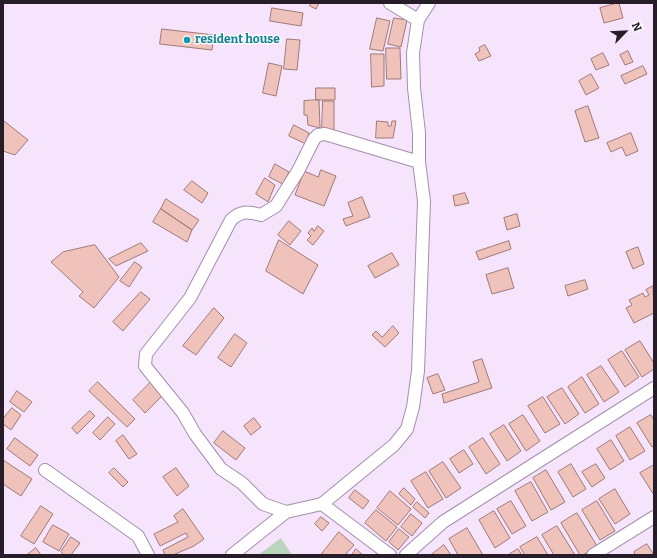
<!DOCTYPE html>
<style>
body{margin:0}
#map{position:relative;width:657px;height:558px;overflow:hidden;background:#f6e4fd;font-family:Bitter,serif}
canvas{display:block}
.frame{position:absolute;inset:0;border:4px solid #261d28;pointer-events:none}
.north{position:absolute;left:605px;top:12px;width:40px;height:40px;-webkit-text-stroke:3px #fbf7fd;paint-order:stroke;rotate:66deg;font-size:11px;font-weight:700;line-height:16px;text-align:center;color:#261d28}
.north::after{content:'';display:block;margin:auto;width:14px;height:18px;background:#261d28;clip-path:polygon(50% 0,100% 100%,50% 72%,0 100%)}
</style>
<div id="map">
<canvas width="657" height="558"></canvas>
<div class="frame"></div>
<div class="north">N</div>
</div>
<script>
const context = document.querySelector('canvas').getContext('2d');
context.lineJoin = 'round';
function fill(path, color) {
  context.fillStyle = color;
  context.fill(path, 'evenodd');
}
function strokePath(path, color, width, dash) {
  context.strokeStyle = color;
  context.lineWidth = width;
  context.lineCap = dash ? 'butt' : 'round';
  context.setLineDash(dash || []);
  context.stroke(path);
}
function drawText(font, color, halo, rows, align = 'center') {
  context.font = font + ' Bitter,serif';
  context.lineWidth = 3;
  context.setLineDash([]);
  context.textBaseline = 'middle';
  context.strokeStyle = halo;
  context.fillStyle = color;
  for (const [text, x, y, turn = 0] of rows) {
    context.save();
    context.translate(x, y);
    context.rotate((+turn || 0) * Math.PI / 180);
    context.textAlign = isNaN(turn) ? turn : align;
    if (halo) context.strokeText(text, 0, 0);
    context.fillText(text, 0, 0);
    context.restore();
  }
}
fill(new Path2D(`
 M281 538 292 555H258Z`), '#bbd4be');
const building = new Path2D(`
 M311 3H319L316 9 310 6Z
 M619 3 623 18 604 23 600 8Z
 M272 8 303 13 301 26 270 21Z
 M377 18 390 21 383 51 370 49Z
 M394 18 407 20 401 47 388 44Z
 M162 29 214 35 212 50 160 44Z
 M287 39 300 40 297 70 284 69Z
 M485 45 491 56 479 61 475 54 480 51 479 48Z
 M386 48H400L401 79H387Z
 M628 51 633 62 625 65 620 55Z
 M603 53 609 65 596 70 591 59Z
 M371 54H384V86L372 87Z
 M269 63 282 66 276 96 263 93Z
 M643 66 647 74 625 84 621 76Z
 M591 74 599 88 586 95 579 81Z
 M316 88H335V100H316Z
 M319 100 320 128 308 125 307 115H304V101Z
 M323 101H334V130H322Z
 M588 106 599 138 585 142 575 111Z
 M4 121 28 140 15 155 3 151Z
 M377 121 388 122V126H391L392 121H396L393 138H376Z
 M294 125 309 133 306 144 289 136Z
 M631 133 638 151 626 156 622 147 611 152 607 143Z
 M275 164 289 172 283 184 269 177Z
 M321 170 336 176 324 206 295 195 304 171 318 177Z
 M265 178 275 185 268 202 256 194Z
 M192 181 208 193 202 203 184 190Z
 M465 193 469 203 455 206 453 196Z
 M362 197 370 217 346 226 343 219 353 216 348 203Z
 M166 199 199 220 192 230 161 209Z
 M161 209 192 230 187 242 153 222Z
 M517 214 520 226 507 230 504 218Z
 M289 221 301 231 290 245 278 235Z
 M318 226 324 231 313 245 307 240 311 236 308 233 312 228 314 231Z
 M279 240 318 265 303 294 266 271Z
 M509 241 511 249 479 260 476 252Z
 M141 243 148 251 116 266 109 259Z
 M95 245 119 277 94 308 79 296 83 292 51 262 63 252Z
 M638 247 644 264 633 269 626 252Z
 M392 253 399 265 375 278 368 266Z
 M135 262 142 267 129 287 120 281Z
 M508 268 514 288 492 294 486 275Z
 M585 280 588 289 568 296 565 286Z
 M653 286 654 313 634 323 626 308 632 305 629 300 643 293 645 297 649 295 646 290Z
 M141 292 150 299 123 331 113 322Z
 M214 308 224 318 196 355 183 346Z
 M393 326 399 333 385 347 372 335 376 331 382 337Z
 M235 334 247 343 231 367 218 358Z
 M640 341 654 363V369L642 377 625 350Z
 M622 351 639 377 625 387 608 360Z
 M482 359 492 388 444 403 442 394 479 382 473 362Z
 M601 366 619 392 604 402 587 375Z
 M438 374 445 390 433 394 427 378Z
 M582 377 599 404 585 413 568 387Z
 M98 382 135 419 127 427 89 391Z
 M151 382 164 394 145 413 133 400Z
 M562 388 579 414 565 424 547 397Z
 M17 391 32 402 24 412 10 402Z
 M543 397 560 424 545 433 528 406Z
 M12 408 21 415 11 430 3 424V419Z
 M90 411 95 416 77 434 72 428Z
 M523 415 540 441 526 451 509 424Z
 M651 415 654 420V446L652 447 637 423Z
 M108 417 115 424 100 440 93 433Z
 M254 418 261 427 251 435 244 426Z
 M504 425 521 451 507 461 490 434Z
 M630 427 645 451 630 460 616 436Z
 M223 431 245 448 236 460 214 443Z
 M123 435 137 454 129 459 116 441Z
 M15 438 38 455 30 466 7 449Z
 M483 438 500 464 486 474 469 447Z
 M611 440 624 461 610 470 597 449Z
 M464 450 473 464 459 473 450 459Z
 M3 460 32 479 21 496 3 484Z
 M443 462 461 488 446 498 429 471Z
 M571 464 586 489 573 497 558 472Z
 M596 464 605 478 592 487 582 472Z
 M654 465V495L640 473Z
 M114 468 128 482 123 487 109 473Z
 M176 468 189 486 177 496 163 477Z
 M546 470 565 502 551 510 533 478Z
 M426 472 443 499 428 508 411 481Z
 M531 482 548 512 532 521 515 491Z
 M404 488 415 499 411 505 399 494Z
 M615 489 630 514 615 524 599 499Z
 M355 490 369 501 363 509 349 498Z
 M390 491 411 509 398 525 377 508Z
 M511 501 526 526 512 534 497 509Z
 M597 501 615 531 600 540 582 510Z
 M417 502 429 513 425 518 413 507Z
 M41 506 53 514 34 544 21 536Z
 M183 509 204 539 194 546 173 555H165L163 550 188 537 186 533 160 546 154 534 178 522 174 516Z
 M376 510 397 527 386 541 365 523Z
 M494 511 510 538 495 548 479 520Z
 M577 513 597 546 583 555H580L561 523Z
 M411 514 422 523 412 536 401 527Z
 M321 517 329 523 322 531 315 524Z
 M53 525 69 534 59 551 43 542Z
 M557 526 575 555H554L542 535Z
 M467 528 483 555H458L449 539Z
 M399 529 409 537 398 550 389 542Z
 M339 532 354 545 345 555H321Z
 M71 537 80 543 71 555H64L61 552Z
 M537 537 548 555H525L520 547Z
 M647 544 654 555H635L634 552Z
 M444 545 451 555H431Z
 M36 548 41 555H27Z
 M356 549 363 555H352Z
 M518 549 522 555H508Z`);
fill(building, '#efc2bc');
strokePath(building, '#9f7974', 1);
const minor = new Path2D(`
 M390 3 418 20
 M45 470 138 536 148 555
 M322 504 394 445 407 429 413 407 418 371 424 201 419 162V133L414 88 413 53 418 20 429 3
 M286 512 263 504 242 483 221 469 195 434 183 413 145 366 146 354 190 298 231 220C241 210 248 212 261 215L276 206 298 171 314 139 318 135 325 134 419 162
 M232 555 286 512 322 504 390 555
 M406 555 443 522 654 388
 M593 555 654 517`);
strokePath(minor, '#a48fab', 14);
strokePath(minor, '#fff', 12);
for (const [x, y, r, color] of [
 [187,40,4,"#0f9aa8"]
]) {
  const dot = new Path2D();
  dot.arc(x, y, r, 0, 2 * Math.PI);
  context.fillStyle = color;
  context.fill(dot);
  strokePath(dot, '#fbf7fd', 1.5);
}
drawText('bold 12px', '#0d838f', '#fbf7fd', [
 ["resident house",195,40]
], 'left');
</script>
